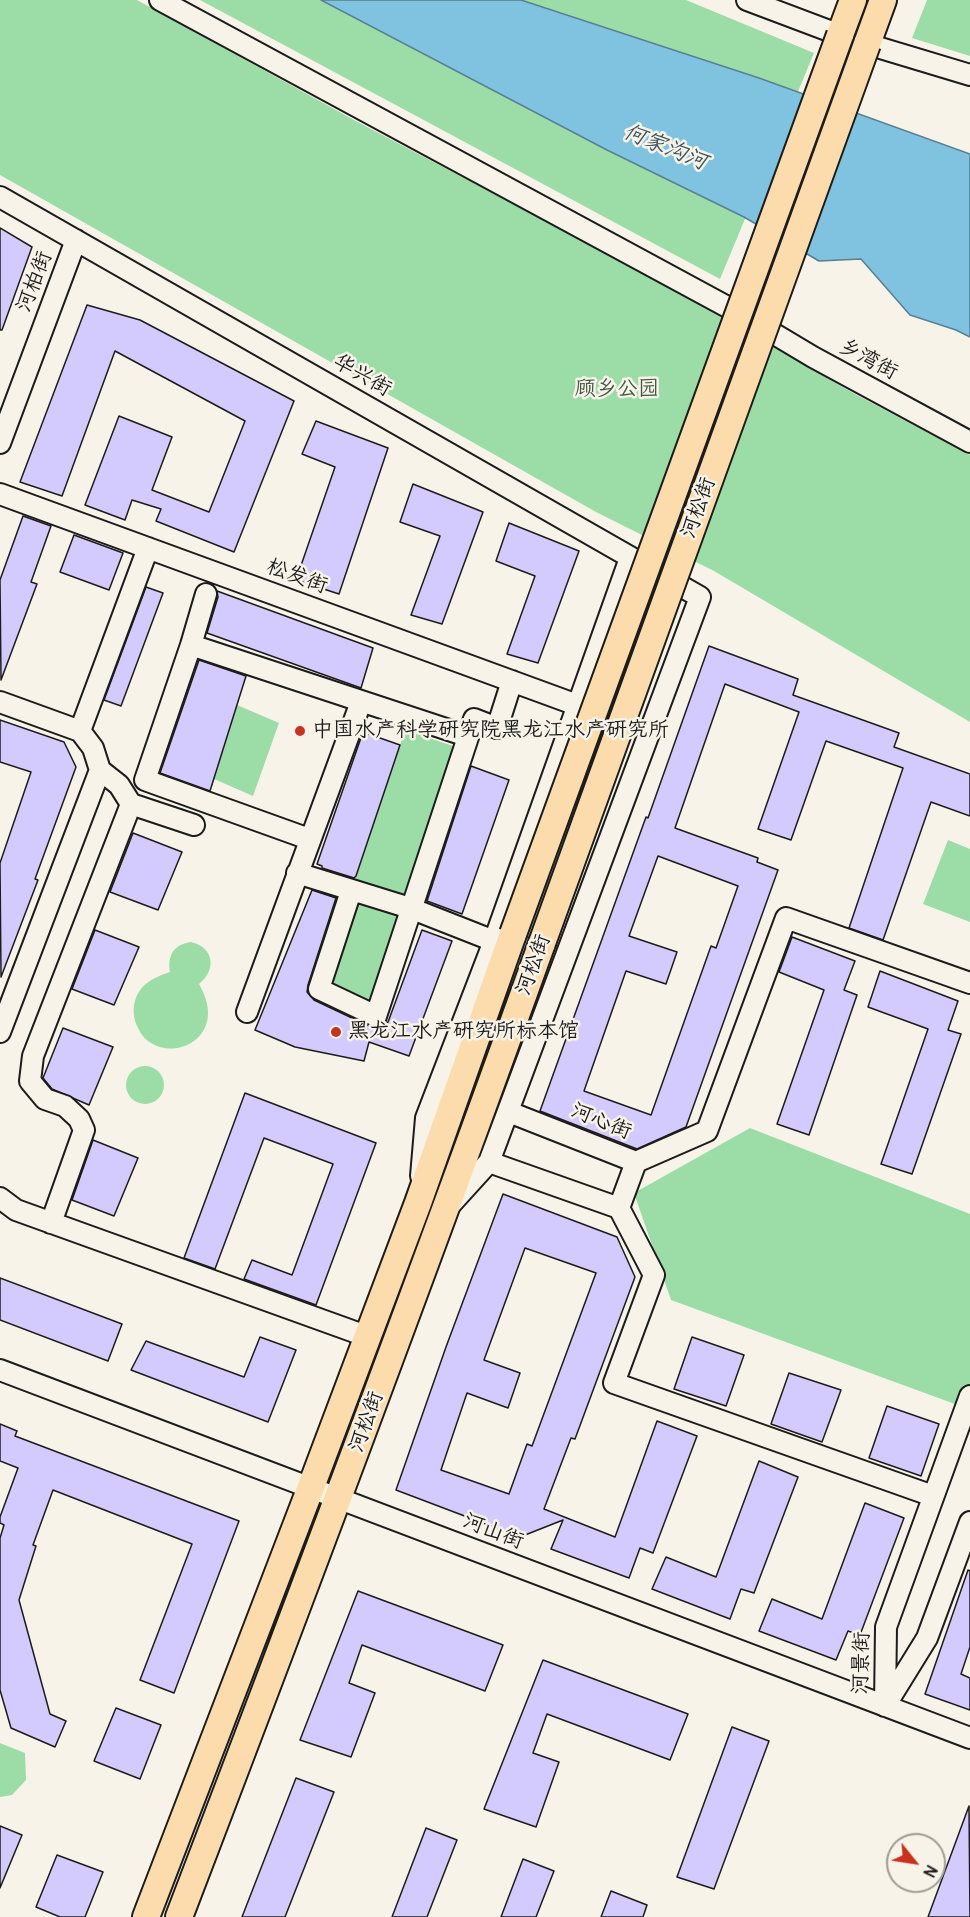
<!DOCTYPE html>
<meta charset="utf-8">
<style>
body{margin:0}
#map{position:relative;width:970px;height:1917px;overflow:hidden;background:#f7f3e8;font-family:Pangolin,sans-serif}
canvas{display:block}
.north{position:absolute;left:886px;top:1833px;width:60px;height:60px;box-sizing:border-box;background:#f7f3e8;border:2px solid #9f9d96;border-radius:50%;rotate:120deg;font-size:16px;font-weight:700;line-height:24px;text-align:center;color:#1c1c1c}
.north::after{content:'';display:block;margin:auto;width:21px;height:27px;background:#c8321e;clip-path:polygon(50% 0,100% 100%,50% 72%,0 100%)}
</style>
<div id="map">
<canvas width="970" height="1917"></canvas>
<div class="north">N</div>
</div>
<script>
const context = document.querySelector('canvas').getContext('2d');
context.lineJoin = 'round';
function fill(path, color) {
  context.fillStyle = color;
  context.fill(path, 'evenodd');
}
function strokePath(path, color, width, dash) {
  context.strokeStyle = color;
  context.lineWidth = width;
  context.lineCap = dash ? 'butt' : 'round';
  context.setLineDash(dash || []);
  context.stroke(path);
}
function drawText(font, color, halo, rows, align = 'center') {
  context.font = font + ' Pangolin,"LXGW WenKai TC",sans-serif';
  context.lineWidth = 5;
  context.setLineDash([]);
  context.textBaseline = 'middle';
  context.strokeStyle = halo;
  context.fillStyle = color;
  for (const [text, x, y, turn = 0] of rows) {
    context.save();
    context.translate(x, y);
    context.rotate((+turn || 0) * Math.PI / 180);
    context.textAlign = isNaN(turn) ? turn : align;
    if (halo) context.strokeText(text, 0, 0);
    context.fillText(text, 0, 0);
    context.restore();
  }
}
fill(new Path2D(`
 M0 0H137L354 120 670 287 853 393 970 455V722L714 571 596 512 0 175Z
 M200 0H686L814 53 720 279Z
 M927 0H970V56L912 38Z
 M237 705 279 723 253 796 214 779Z
 M405 730 465 750 376 1016 318 989Z
 M948 840 970 849V922L923 904Z
 M191 942C214 947 217 970 199 984 234 1044 157 1070 138 1028 134 1020 133 1013 134 1005 138 985 152 978 170 972 167 956 174 944 191 942Z
 M126 1085a19 19 0 1 1 38 0a19 19 0 1 1-38 0Z
 M750 1128 970 1214V1387L963 1407 671 1300 634 1193Z
 M0 1743 25 1753 26 1780 12 1795 0 1797Z`), '#9cdda7');
const water = new Path2D(`
 M321 0H521L759 78 970 154V337L956 330 910 315 861 259 819 261 744 217 607 150Z`);
fill(water, '#80c3e1');
strokePath(water, '#588092', 1.5);
const building = new Path2D(`
 M0 228 32 247 2 330H0Z
 M87 305 140 320 294 401 234 552 156 521 161 509 132 500 125 520 85 505 119 416 172 437 152 490 209 512 245 421 115 351 62 496 20 482Z
 M316 421 388 448 339 594 296 580 335 467 302 454Z
 M413 484 483 512 442 624 411 615 440 536 400 522Z
 M23 516 51 526 31 582 37 584 1 680 0 580Z
 M509 523 579 551 538 663 507 654 535 576 496 561Z
 M74 535 123 553 109 590 60 572Z
 M146 587 163 593 121 706 104 700Z
 M217 591 373 648 361 688 207 633 218 597Z
 M709 646 798 679 793 695 899 733 894 747 970 774V816L931 802 883 940 849 928 903 768 826 741 791 840 758 829 799 712 725 684 675 828 758 858 757 862 778 870 686 1127 637 1149 540 1111 646 817 648 818ZM658 856 738 886 716 948 711 946 651 1115 584 1091 626 971 666 984 677 952 629 936Z
 M199 660 246 676 210 791 160 773Z
 M0 720 64 742 76 767 35 879 38 880 1 977 0 863 31 772 0 762Z
 M363 732 400 745 356 876 354 878 322 868V866L317 864Z
 M471 766 509 780 462 914 427 901Z
 M133 833 182 852 158 910 110 892Z
 M312 890 336 898 308 985 307 992 314 1000 371 1027 378 1028 388 1022 422 930 452 941 409 1056 369 1042 364 1061 295 1047 255 1030Z
 M95 930 139 947 114 1005 72 989Z
 M792 937 855 961 844 990 857 995 809 1135 777 1124 824 990 779 972Z
 M880 971 958 1001 948 1030 961 1034 912 1174 881 1164 928 1029 868 1007Z
 M63 1028 113 1047 89 1105 52 1089 43 1078Z
 M245 1093 376 1143 316 1305 244 1279 252 1260 292 1275 333 1164 264 1138 215 1269 184 1258Z
 M93 1140 138 1158 114 1216 72 1200Z
 M503 1194 617 1237 635 1277 575 1439 571 1438 544 1509 615 1537 657 1421 697 1436 653 1553 640 1548 629 1578 551 1549 563 1520 520 1537 396 1490 446 1347ZM525 1248 596 1273 532 1446 527 1444 509 1494 441 1470 467 1393 508 1408 520 1373 484 1360Z
 M0 1278 122 1324 108 1361 0 1320Z
 M260 1337 296 1350 268 1422 131 1370 146 1341 244 1377Z
 M692 1337 744 1355 726 1406 674 1389Z
 M789 1373 841 1390 822 1442 771 1424Z
 M887 1406 939 1424 921 1476 869 1458Z
 M0 1424 17 1431 15 1436 239 1521 174 1693 140 1680 192 1544 53 1490 33 1545 36 1546 19 1600 50 1714 66 1721 55 1747 11 1728 0 1690V1538L4 1525 0 1523V1517L18 1468 0 1461Z
 M759 1461 798 1477 754 1593 741 1589 730 1619 652 1589 666 1557 716 1577Z
 M865 1503 904 1518 860 1635 848 1631 836 1660 759 1631 772 1599 822 1619Z
 M968 1570 970 1571V1647L961 1674 970 1678V1710L925 1694Z
 M358 1591 503 1645 485 1691 362 1645 349 1683 375 1693 351 1757 300 1740Z
 M543 1660 688 1714 670 1760 547 1714 533 1753 559 1762 536 1827 484 1809Z
 M116 1708 161 1725 140 1779 94 1761Z
 M732 1727 769 1741 714 1889 677 1877Z
 M296 1778 334 1792 285 1917H242Z
 M969 1806 970 1917H928Z
 M0 1826 22 1835 0 1888Z
 M426 1828 457 1840 427 1917H392Z
 M57 1855 103 1872 85 1917H60L36 1907Z
 M523 1859 554 1871 536 1917H501Z
 M611 1891 647 1905 643 1917H601Z`);
fill(building, '#d3cafd');
strokePath(building, '#1c1c1c', 1.5);
const minor = new Path2D(`
 M160 0 746 317 813 357 970 442
 M747 0 840 35
 M867 44 970 75
 M0 197 700 597 489 1162 450 1205
 M0 443 76 240
 M0 494 577 705
 M206 594 191 645 145 780 309 839
 M191 645 458 733
 M0 702 80 731
 M131 804 194 825
 M297 873 410 908 494 941
 M351 891 319 989 376 1016 474 719 497 728 512 681
 M247 1012 361 702
 M0 1032 100 770
 M489 1162 619 1208 636 1162 509 1112
 M636 1162 707 1131 786 918 970 983
 M421 1176 426 1118 494 941 630 558
 M0 1198 16 1210 366 1336
 M619 1208 654 1275 614 1383 933 1496
 M51 1223 84 1130 79 1119 65 1106 45 1099 30 1081 33 1056 131 804 119 785 100 770 93 748 80 731 148 548
 M0 1370 970 1738
 M885 1706 886 1627 970 1396
 M885 1706 927 1638 970 1522`);
const major = new Path2D(`
 M840 35 853 0
 M867 44 883 0
 M146 1917 311 1487 418 1203 513 934
 M179 1917C303 1593 425 1269 542 943`);
strokePath(minor, '#1c1c1c', 24);
strokePath(major, '#1c1c1c', 30);
strokePath(minor, '#f7f3e8', 20);
strokePath(major, '#fcdcac', 26);
const majorBridge = new Path2D(`
 M513 934 840 35
 M542 943 867 44`);
strokePath(majorBridge, '#1c1c1c', 30, []);
strokePath(majorBridge, '#fcdcac', 26);
for (const [x, y, r, color] of [
 [300,731,6,"#c8321e"],
 [336,1032,6,"#c8321e"]
]) {
  const dot = new Path2D();
  dot.arc(x, y, r, 0, 2 * Math.PI);
  context.fillStyle = color;
  context.fill(dot);
  strokePath(dot, '#f7f3e8', 2);
}
drawText('21px', '#1c1c1c', '#f7f3e8', [
 ["河柏街",35,282,-69],
 ["乡湾街",868,360,28],
 ["华兴街",362,376,30],
 ["河松街",699,508,-70],
 ["松发街",297,577,20],
 ["河松街",534,965,-70],
 ["河心街",601,1122,22],
 ["河松街",367,1422,-70],
 ["河山街",493,1532,21],
 ["河景街",862,1663,-88]
]);
drawText('21px', '#425646', '#f7f3e8', [
 ["顾乡公园",617,390]
]);
drawText('21px', '#1c1c1c', '#f7f3e8', [
 ["中国水产科学研究院黑龙江水产研究所",312,731],
 ["黑龙江水产研究所标本馆",348,1032]
], 'left');
drawText('italic 22px', '#3f5661', '#f7f3e8', [
 ["何家沟河",665,148,22]
]);
</script>
